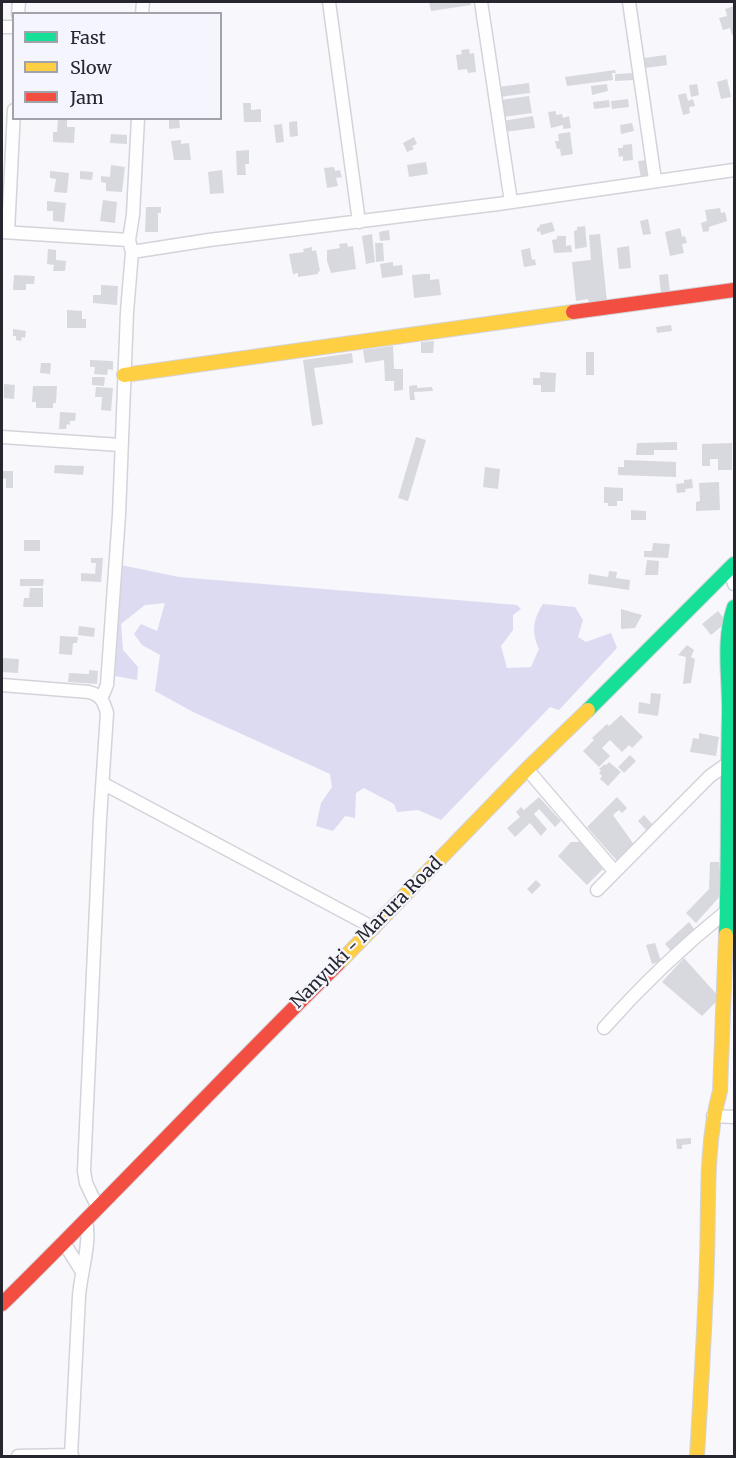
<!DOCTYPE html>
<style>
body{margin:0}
#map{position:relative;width:736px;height:1458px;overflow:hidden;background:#f7f7fc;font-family:Merriweather,serif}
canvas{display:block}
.frame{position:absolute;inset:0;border:3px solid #26262f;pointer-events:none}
.legend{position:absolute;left:12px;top:12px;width:210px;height:108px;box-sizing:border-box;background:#f5f5fe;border:2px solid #a2a2ab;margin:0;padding:8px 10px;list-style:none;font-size:18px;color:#26262f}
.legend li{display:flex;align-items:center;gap:12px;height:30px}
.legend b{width:30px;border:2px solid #a2a2ab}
</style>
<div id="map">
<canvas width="736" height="1458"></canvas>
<div class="frame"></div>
<ul class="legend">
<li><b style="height:8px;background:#16e098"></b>Fast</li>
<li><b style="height:8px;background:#ffcf43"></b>Slow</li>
<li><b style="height:8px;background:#f24e42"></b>Jam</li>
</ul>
</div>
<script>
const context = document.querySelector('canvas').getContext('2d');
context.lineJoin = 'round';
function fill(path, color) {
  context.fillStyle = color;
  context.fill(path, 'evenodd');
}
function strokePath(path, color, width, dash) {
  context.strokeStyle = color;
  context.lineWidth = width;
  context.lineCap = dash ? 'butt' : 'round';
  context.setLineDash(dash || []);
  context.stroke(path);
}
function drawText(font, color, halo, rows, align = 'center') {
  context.font = font + ' Merriweather,serif';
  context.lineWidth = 4.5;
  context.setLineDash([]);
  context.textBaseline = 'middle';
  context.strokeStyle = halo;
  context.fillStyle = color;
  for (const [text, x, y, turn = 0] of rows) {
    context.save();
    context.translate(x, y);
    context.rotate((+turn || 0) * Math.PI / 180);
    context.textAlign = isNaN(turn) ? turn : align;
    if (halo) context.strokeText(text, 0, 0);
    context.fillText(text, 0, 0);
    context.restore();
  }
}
fill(new Path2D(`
 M121 565 179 577 517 605 521 609 513 615V630L501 646 507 668 531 667 539 649C531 633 533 619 543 604L575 607 583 620 578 637 586 642 611 633 617 648 559 710 550 707 441 820 418 810 397 812 394 804 364 788 356 793 355 818 345 816 333 831 316 826 321 803 332 787 330 774 193 712 155 691 160 655 142 645 134 634 141 624 157 631 165 603 145 605 121 624 123 650 138 667 137 680 115 676Z`), '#dcdbf2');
fill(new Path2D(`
 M429 2H470L471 5 431 11Z
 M734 6V35H732L730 28 723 30 719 18 727 16 725 9Z
 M469 49 470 54 474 53 476 72 468 73 467 69 458 70 456 55 462 54 461 50Z
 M666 55 667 65 645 68 644 58Z
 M615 70 616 73H612L613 80 567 86 565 77Z
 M633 73 634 80 615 81V74Z
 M727 79 731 97 721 99 717 82Z
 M529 83 530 93 499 97 498 87Z
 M607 84 608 91 592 95 591 86Z
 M697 84 699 95 691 97 689 85Z
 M686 93 688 101 693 99 695 106 689 107 690 113 683 115 678 95Z
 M529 96 532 113 503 117 501 100Z
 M628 99 629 107 612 109 611 101Z
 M609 100 610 107 594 109 593 102Z
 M243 103H251V110L261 109V122H244Z
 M556 111V115L562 114 563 118 569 116 571 128 563 129V125L551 128 548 112Z
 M533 116 535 128 504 132 503 121Z
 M58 119 67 120V127H75L74 143 53 142V132H57Z
 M179 119 180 128 169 129V120Z
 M297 121 298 136 290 137 289 122Z
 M632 123 634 131 621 134 620 125Z
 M282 124 284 142 276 143 274 125Z
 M570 132 573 154 561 156 560 149H557L555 141H559L558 134Z
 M111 134 127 135V144L110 143Z
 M414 137 417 144 412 146 414 149 407 152 403 143Z
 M181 140V144L189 143 191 160H174L171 141Z
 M632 144 633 160 623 161V156L619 157 618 148H623V145Z
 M249 150V164H245L246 175H237L236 151Z
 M648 160 650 176 641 178 638 161Z
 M426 162 428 174 409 177 407 165Z
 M111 165 125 167 122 192 106 191V183L101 182V176L110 177Z
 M334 167 335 171 340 170 342 177 336 178 338 186 327 188 324 168Z
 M222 170 224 193 210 194 208 172Z
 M50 171 69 173 67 193 54 192 56 179 50 178Z
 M80 171 93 172 92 180 80 179Z
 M103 200 117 202 115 223 100 221Z
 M47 201 66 203 64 222 53 221V211H47Z
 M146 207H161V213H158V232H145Z
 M720 208 721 213 725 212 727 221 709 227V231L703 232 701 223 707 221 705 210Z
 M648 219 651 234 643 235 640 221Z
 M552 222 555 231 541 235 540 231 537 232V228L540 227 539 225Z
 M585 226 587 247 575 249 574 231 577 230V227Z
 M680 228 682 237 685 236 687 243 682 244 684 253 670 256 665 232Z
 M389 230 390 240 380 241 379 232Z
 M372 234 375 262 366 264 362 236Z
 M600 234 607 301 589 303 588 299 576 301 572 262 591 260 589 235Z
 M557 236H566V246L571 245 572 252 554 253 552 240 557 239Z
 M347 243 348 247 353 246 356 269 331 273 327 261V250L340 248 339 244Z
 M375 243H383L384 261 376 262Z
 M629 246 631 268 619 269 617 248Z
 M312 247V251L316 250 320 271 318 272V274L298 277V273L293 274 289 254 304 252 303 249Z
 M530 248 532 260 535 259 536 265 524 267 521 250Z
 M48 249 56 250V260L66 261 65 271H53L54 265 47 264Z
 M393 262V266L402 265 403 275 382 278 380 264Z
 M424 274H430V280L439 279 441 295 414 298 412 275Z
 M668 274 670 292 661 294 659 275Z
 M14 275 35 276 34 284H26V290H13Z
 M101 285 118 286 117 305 93 303V295H101Z
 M67 310 82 311V319H86V328H67Z
 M671 325 672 331 657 333 656 327Z
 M13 329 26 331 25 338 22 337 21 341 16 340V336H13Z
 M434 341 433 353H421V342Z
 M393 346 394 369H403V390L394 391V381H385L384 360 365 363 363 350Z
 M586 352H594V375H586Z
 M352 353 353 363 314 368 323 424 312 426 303 360Z
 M90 360 113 361V370L108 369 107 375 94 374 95 367H90Z
 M41 363H51L50 374 40 373Z
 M540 372 556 373 555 392H541V385H533V378H540Z
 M92 377H105L104 386 92 385Z
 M4 384 15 385 14 399 4 398Z
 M417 385V388L432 387 433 391 414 392 415 400H410L409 386Z
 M33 386H57L56 403H53V408H36V402H32Z
 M96 387 113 388 111 411 101 410 102 397H95Z
 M60 412 76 413 75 421H70V425L67 424 66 429H59Z
 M416 437 426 440 408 501 398 498Z
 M677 442V450H654V455H636L637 443Z
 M732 443V470H718V459H710V466H702V444Z
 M624 460 676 462V477L618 475V467H624Z
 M55 465 84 466 83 475 54 473Z
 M485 467 500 469 498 489 483 487Z
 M2 471H13V488H6V479L2 478Z
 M692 479 693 488 685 489 686 492 677 493 676 484 684 483V480Z
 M719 482 720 510 696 511V502L700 501 699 483Z
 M604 487 623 488V501H617V506H608V503H604Z
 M631 510 646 511V520H631Z
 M24 540H40V551H24Z
 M653 543 670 544 668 558 644 557V551H652Z
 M91 558H103L101 582 81 581V573L95 574 96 563H91Z
 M647 560 659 561 658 575H645Z
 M609 571 617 572 616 578 630 580 629 590 588 584 589 574 608 577Z
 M20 579H44L43 586H20Z
 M30 588H43V607H23L24 598H29Z
 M621 609 642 615 635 628 621 629Z
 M718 611 727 622 711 635 702 624Z
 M79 626 95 628 94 637 78 635Z
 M60 636 78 637 77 643H73L72 655 59 654Z
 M687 645 694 650 691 657 695 659 691 683 683 684 686 657 678 655Z
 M2 658 19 659 18 673 2 672Z
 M89 670 98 671 97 684 68 682 69 673 89 674Z
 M651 693 661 694 658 716 638 713 639 702 650 704Z
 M621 715 643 737 632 748 629 745 622 752 610 740 602 748 610 756 599 767 583 751 594 740 592 738 607 724 609 726Z
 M699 733 719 737 716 756 690 752 693 738 699 739Z
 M630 755 636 761 624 773 618 767Z
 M609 762 621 772 608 786 600 779 602 776 599 773 601 771 599 769 605 764 606 765Z
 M539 797 561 821 555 827 539 809 534 814 547 829 541 836 530 823 515 837 507 828 520 817 516 812 521 807 524 810Z
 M617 797 627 808 622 813 619 810 613 815 635 846 618 862 587 827Z
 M644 815 653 825 647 831 638 821Z
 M571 842H580L603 869 587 885 558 856Z
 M710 862H719L722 894 696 923 686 913 709 889Z
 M536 880 541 885 532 894 527 889Z
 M689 922 695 930 672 952 665 944Z
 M655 943 661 961 652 964 646 945Z
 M684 958 720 998 702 1016 662 982Z
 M691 1138V1144L682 1145V1149H677L676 1139Z`), '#d8d8df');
const street = new Path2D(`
 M329 2 359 222
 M481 2 511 202
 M629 2 655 180
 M18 14 19 2
 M142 14 143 2
 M2 27H14
 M2 232 129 240
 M8 232 14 110
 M132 252 209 240 498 204 734 170
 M2 437 120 445
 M730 569 734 584
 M2 685 89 692C101 695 104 702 107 713L100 819 84 1171 86 1183 98 1208
 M101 699 107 685 119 515 127 312 132 252 129 240 133 215 138 118
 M527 769 615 872
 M104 784 374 928
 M597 890 710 776 727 764
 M604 1028C642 985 683 946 728 910L732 911
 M713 1116 734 1117
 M64 1243 81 1270
 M18 1456 72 1455
 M71 1456 79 1296C81 1270 91 1245 86 1220`);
const fast = new Path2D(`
 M588 710 734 564
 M726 935C729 862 727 789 729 716 730 679 722 642 734 607`);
const slow = new Path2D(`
 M124 375 573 312
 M338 964 527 769 588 710
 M697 1456C701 1390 705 1325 707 1259 709 1204 705 1145 720 1091L726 935`);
const jam = new Path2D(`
 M573 312 734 290
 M2 1304C116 1192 224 1076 338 964`);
strokePath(street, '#d3d3da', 15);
strokePath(fast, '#d3d3da', 16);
strokePath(slow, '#d3d3da', 16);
strokePath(jam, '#d3d3da', 16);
strokePath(street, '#fefeff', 12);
strokePath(fast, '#16e098', 14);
strokePath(slow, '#ffcf43', 14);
strokePath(jam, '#f24e42', 14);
drawText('18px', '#26262f', '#f5f5fe', [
 ["Nanyuki - Marura Road",367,933,-45]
]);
</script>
